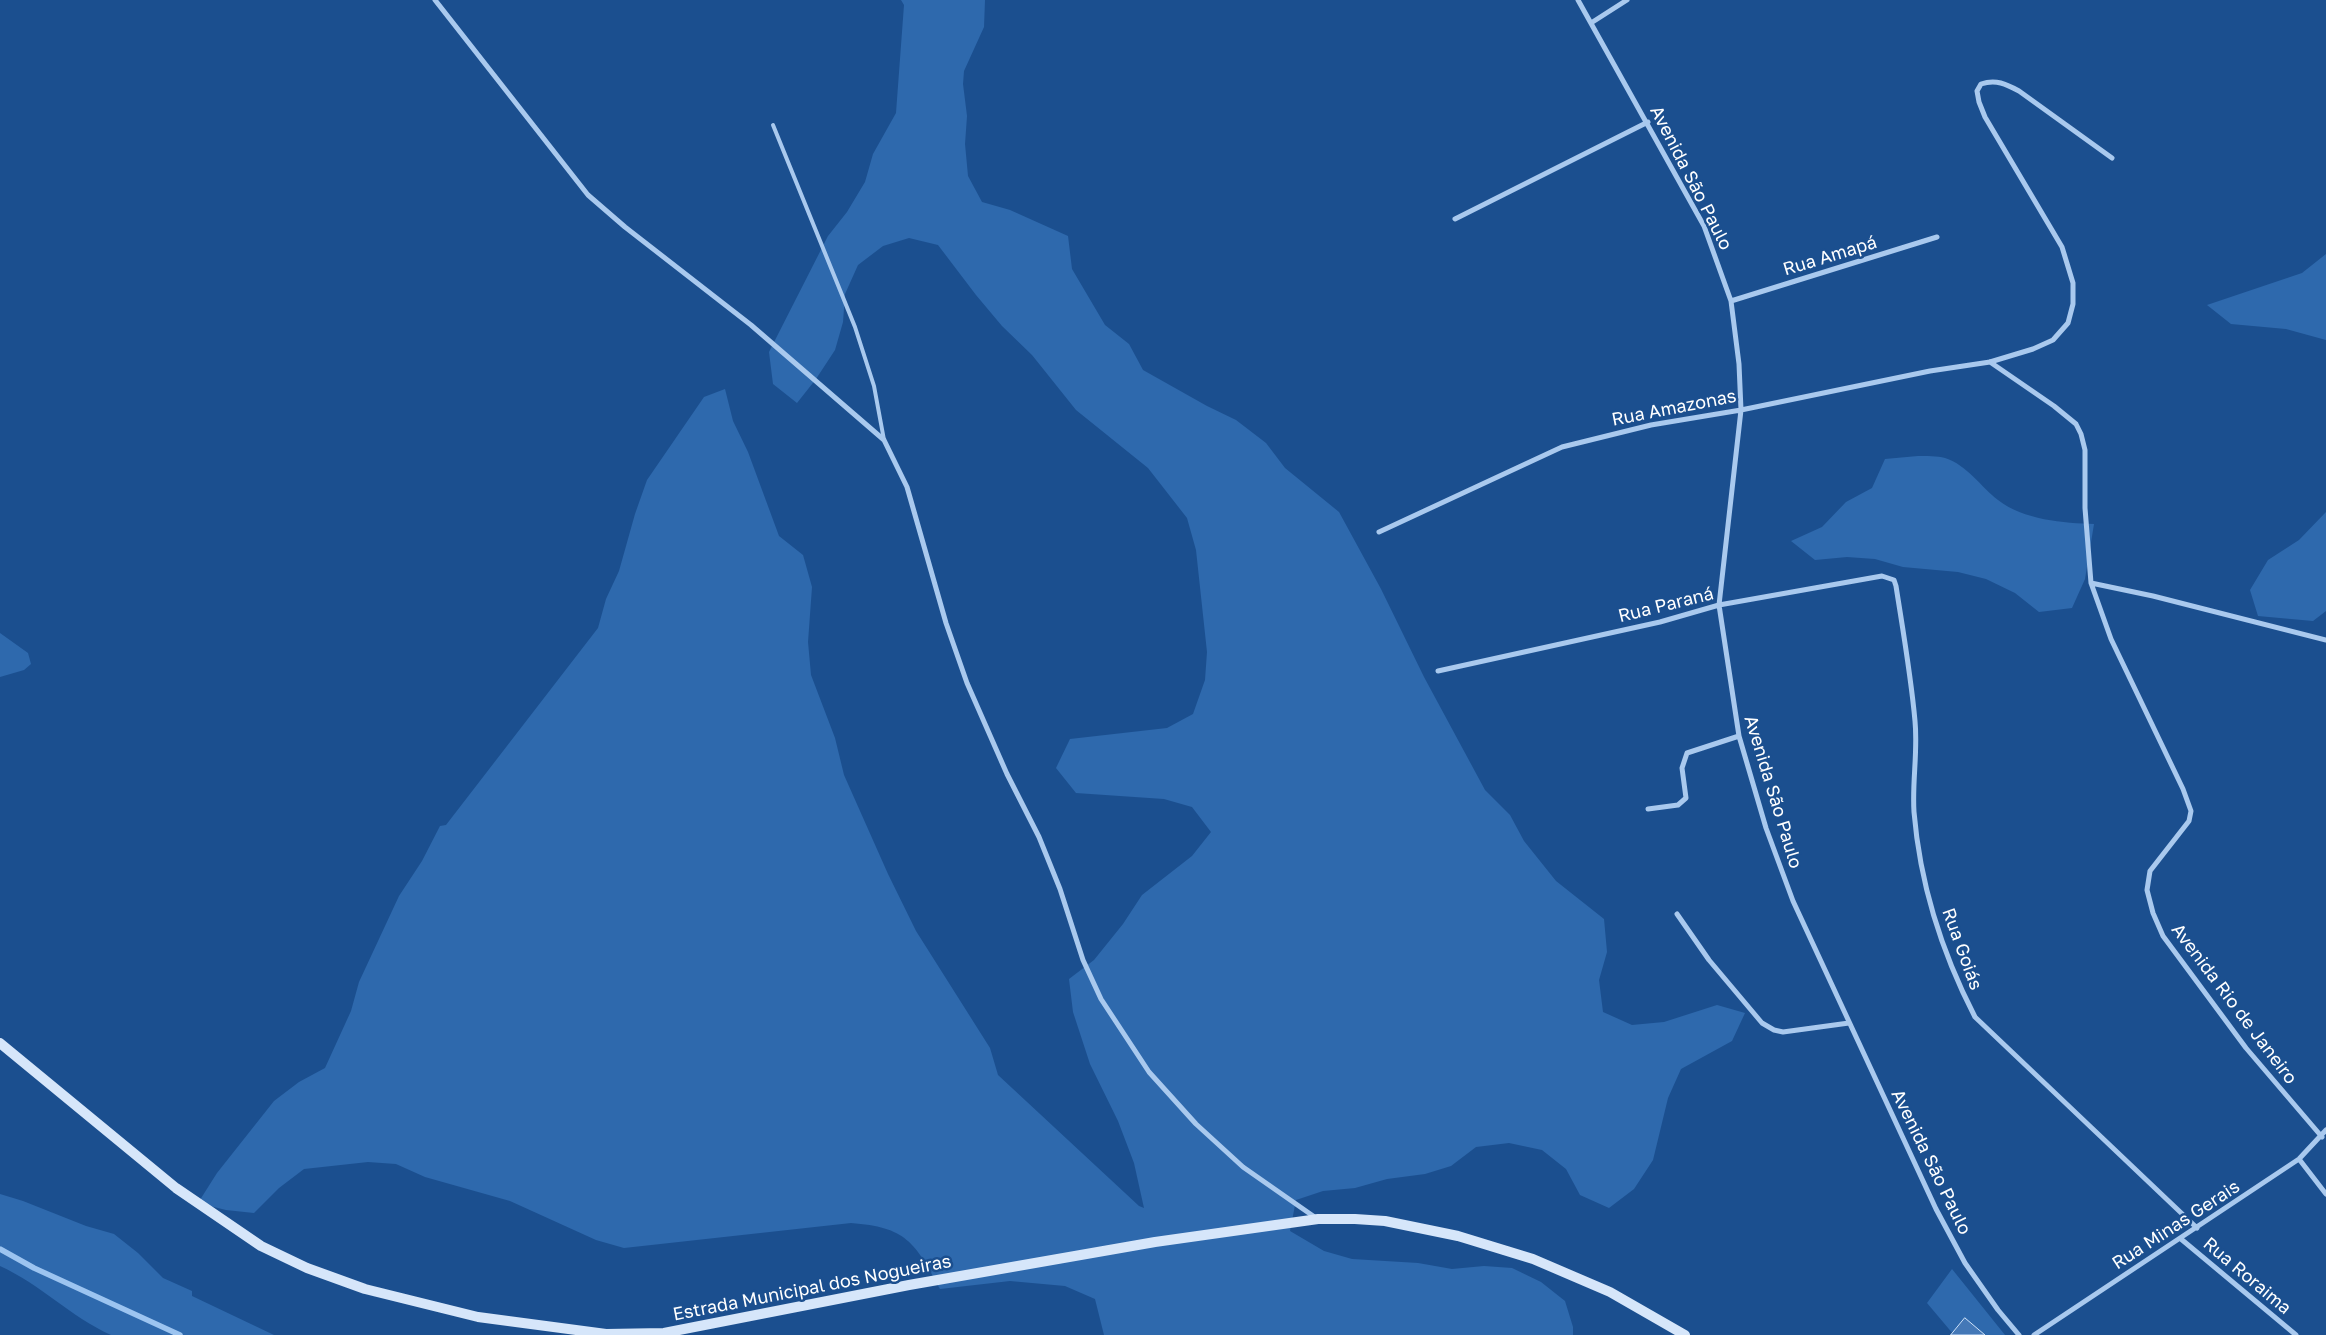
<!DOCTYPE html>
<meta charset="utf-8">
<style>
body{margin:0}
canvas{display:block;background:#1b4f8f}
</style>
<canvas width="2326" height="1335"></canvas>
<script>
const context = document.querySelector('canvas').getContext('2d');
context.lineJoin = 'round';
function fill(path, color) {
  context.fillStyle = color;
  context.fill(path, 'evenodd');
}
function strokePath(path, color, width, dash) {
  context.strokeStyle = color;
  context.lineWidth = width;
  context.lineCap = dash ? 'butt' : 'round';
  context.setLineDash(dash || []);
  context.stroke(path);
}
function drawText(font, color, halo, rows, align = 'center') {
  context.font = font + ' "Golos Text",sans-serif';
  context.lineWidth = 5;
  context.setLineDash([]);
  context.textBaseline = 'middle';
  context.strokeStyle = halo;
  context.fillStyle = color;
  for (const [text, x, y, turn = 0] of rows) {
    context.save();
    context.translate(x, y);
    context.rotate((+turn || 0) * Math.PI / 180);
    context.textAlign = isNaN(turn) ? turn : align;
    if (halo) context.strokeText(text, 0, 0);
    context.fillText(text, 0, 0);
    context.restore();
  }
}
fill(new Path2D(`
 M901 0H985L984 27 964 71 963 84 967 116 965 144 968 176 982 202 1010 210 1068 236 1072 269 1105 325 1129 344 1143 370 1207 406 1236 420 1266 443 1285 468 1339 512 1381 589 1424 677 1485 790 1510 815 1524 841 1556 881 1604 919 1607 952 1599 980 1603 1012 1632 1025 1664 1022 1717 1005 1745 1013 1732 1041 1681 1069 1668 1098 1653 1160 1634 1189 1609 1208 1580 1195 1566 1169 1542 1150 1509 1143 1476 1147 1451 1166 1425 1174 1387 1179 1355 1188 1323 1191 1296 1200 1290 1231 1324 1251 1352 1259 1418 1263 1452 1269 1484 1266 1512 1268 1541 1282 1565 1301 1573 1327V1335H1104L1095 1299 1065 1286 1010 1281 940 1289C915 1242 906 1227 851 1223L624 1248 596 1240 510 1201 425 1177 396 1164 368 1162 304 1169 279 1188 254 1213 226 1210 198 1203 217 1173 274 1101 299 1082 325 1068 351 1011 359 982 399 896 422 861 440 826 446 825 598 628 606 599 619 571 635 514 647 480 704 397 725 389 733 421 748 452 779 536 803 555 812 587 808 642 811 675 835 738 844 775 888 874 916 931 990 1048 998 1075 1139 1206 1144 1208 1134 1163 1118 1121 1090 1064 1073 1012 1069 979 1094 960 1123 924 1142 895 1192 856 1211 832 1192 807 1164 799 1076 793 1056 768 1070 739 1167 728 1193 714 1205 680 1207 652 1196 550 1187 518 1148 468 1076 410 1032 355 1002 326 976 295 938 245 909 238 883 246 858 265 845 294 843 322 835 350 816 379 797 403 773 384 769 352 828 236 847 212 865 182 873 154 896 113 904 5Z
 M2326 254V340L2286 329 2231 324 2207 305 2302 273Z
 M1918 456C1926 456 1937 456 1945 458 1967 465 1981 487 1998 500 2023 520 2064 523 2094 524L2085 579 2072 608 2039 612 2015 593 1986 579 1958 572 1903 567 1875 559 1847 557 1815 560 1791 541 1822 527 1846 502 1872 488 1885 459Z
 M2326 512V611L2313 621 2258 616 2250 590 2268 560 2299 540Z
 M0 633 28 653 31 664 24 670 0 677Z
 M0 1194 23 1201 86 1226 114 1234 138 1253 163 1278 192 1291V1296L274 1335H111C71 1317 40 1284 0 1266Z
 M1952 1269 2005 1335H1954L1927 1303Z`), '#2e69ad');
strokePath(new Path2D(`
 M0 1249 34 1268 180 1335`), '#9cc4f0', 5.5);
const building = new Path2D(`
 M1965 1318 1985 1335H1951Z`);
fill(building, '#4478b7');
strokePath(building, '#cfe3fa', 1);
strokePath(new Path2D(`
 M773 125 855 327 874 386 884 440`), '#a9c9ee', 4);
strokePath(new Path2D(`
 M435 0 588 195 625 227 751 325 884 440 907 487 946 623 967 683 1007 774 1039 837 1060 889 1083 960 1101 999 1149 1072 1196 1124 1243 1167 1316 1218
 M1578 0 1704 226 1731 301 1739 364 1741 410 1719 605 1739 736 1766 828 1793 901 1936 1209 1965 1263 1998 1310 2019 1335
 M1591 23 1627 0
 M1455 219 1648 122
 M1731 301 1937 237
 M1990 362 2054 406 2076 424 2081 434 2085 450V508L2091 583 2111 639 2183 789 2191 811 2189 821 2150 871 2147 890 2153 913 2163 936 2246 1048 2322 1137
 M1379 532 1562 447 1651 425 1741 410 1930 371 1990 362 2033 349 2053 340 2068 323 2073 304V283L2062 247 1985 117 1979 102 1977 91 1981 84C1996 79 2006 84 2019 91L2112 158
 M2091 583 2153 596 2326 640
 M1438 671 1660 622 1719 605 1882 576 1894 580 1896 586C1903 631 1911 676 1915 721 1918 752 1912 781 1914 812 1920 884 1942 953 1975 1017L2197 1228
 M1648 809 1678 805 1686 798 1682 768 1687 753 1739 736
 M1677 914 1709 960 1762 1023 1774 1030 1783 1032 1849 1023
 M2299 1159 2326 1194
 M2181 1239 2296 1335
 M2034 1335 2299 1159 2326 1130`), '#a9c9ee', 5);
strokePath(new Path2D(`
 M0 1043 176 1188 261 1246 307 1268 365 1289 478 1317 606 1334 664 1333 909 1285 1155 1242 1318 1219H1355L1385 1221 1458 1236 1533 1259 1610 1292 1685 1335`), '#d6e6fa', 10);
drawText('18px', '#fff', '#1b4f8f', [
 ["Avenida São Paulo",1691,178,63],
 ["Rua Amapá",1830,256,-17],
 ["Rua Amazonas",1674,408,-11],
 ["Rua Paraná",1666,605,-14],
 ["Avenida São Paulo",1773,792,73],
 ["Rua Goiás",1962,949,70],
 ["Avenida Rio de Janeiro",2234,1004,53],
 ["Avenida São Paulo",1931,1162,64],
 ["Rua Minas Gerais",2176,1225,-33],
 ["Rua Roraima",2247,1276,40],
 ["Estrada Municipal dos Nogueiras",812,1288,-11]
]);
</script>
